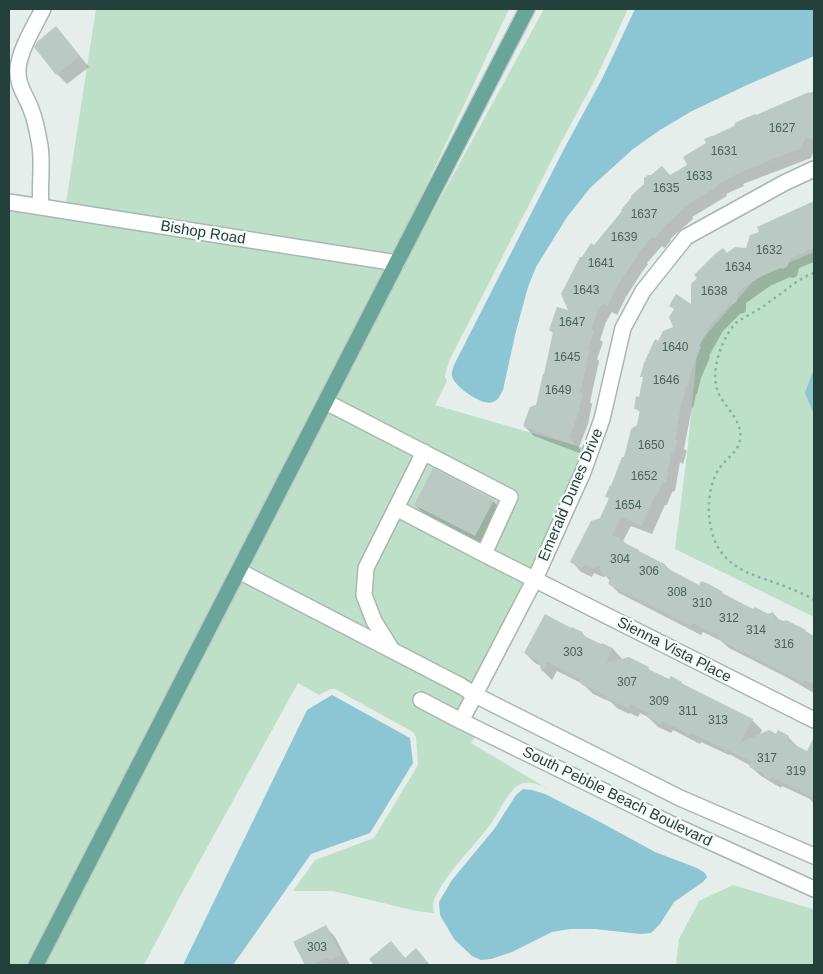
<!DOCTYPE html>
<style>
body{margin:0}
#map{position:relative;width:823px;height:974px;overflow:hidden;background:#e5eeea;font-family:Helvetica,sans-serif}
canvas{display:block}
.frame{position:absolute;inset:0;border:10px solid #23413a;pointer-events:none}
</style>
<div id="map">
<canvas width="823" height="974"></canvas>
<div class="frame"></div>
</div>
<script>
const context = document.querySelector('canvas').getContext('2d');
context.lineJoin = 'round';
function fill(path, color) {
  context.fillStyle = color;
  context.fill(path, 'evenodd');
}
function strokePath(path, color, width, dash) {
  context.strokeStyle = color;
  context.lineWidth = width;
  context.lineCap = dash ? 'butt' : 'round';
  context.setLineDash(dash || []);
  context.stroke(path);
}
function drawText(font, color, halo, rows, align = 'center') {
  context.font = font + ' Helvetica,sans-serif';
  context.lineWidth = 4.5;
  context.setLineDash([]);
  context.textBaseline = 'middle';
  context.strokeStyle = halo;
  context.fillStyle = color;
  for (const [text, x, y, turn = 0] of rows) {
    context.save();
    context.translate(x, y);
    context.rotate((+turn || 0) * Math.PI / 180);
    context.textAlign = isNaN(turn) ? turn : align;
    if (halo) context.strokeText(text, 0, 0);
    context.fillText(text, 0, 0);
    context.restore();
  }
}
fill(new Path2D(`
 M96 9H509L394 254 66 203Z
 M544 9H628L598 74 559 146 449 361 445 376 447 381 435 405 584 448 577 469 529 576 458 711 418 690 412 704 463 732 475 737 471 743 548 789C540 785 528 779 519 785 507 792 499 813 490 825 472 849 448 870 435 898 432 902 433 908 434 913L416 911 333 891H293L315 860 374 838 418 765 416 737 413 732 335 689H330L319 695 298 683 177 902 144 965H44L401 271H403L404 265Z
 M9 210 386 269 29 965H9Z
 M814 252V617L675 549 687 454 698 344 758 276Z
 M733 885 813 909 814 907V965H676L679 939 699 901Z`), '#bee0c8');
fill(new Path2D(`
 M635 9H814V56L747 85 692 111 660 130 633 149 590 188 567 217 536 267 528 287 516 331 503 390C500 395 499 400 493 402 484 407 454 387 452 376 451 373 453 369 454 365L564 149 603 77Z
 M814 368V424L813 412 805 393Z
 M332 695 410 738 413 763 370 833 311 854 233 965H183L307 710Z
 M523 789 532 790 545 794 602 823 655 852 697 868 705 873 707 877 703 882 674 902 660 924 651 933 640 934 595 929H570L552 932 512 952 491 959 481 960 472 956 454 939 440 915 439 902 452 880 495 828 516 795Z`), '#8cc5d4');
fill(new Path2D(`
 M65 38 89 67 67 84 57 74 35 47Z
 M814 92V150L811 158 743 184 744 186 726 194 727 196 692 217 693 219 670 239 671 240 665 248 662 246 647 263 648 264 642 272 626 297 617 315 612 312 606 322 600 340 603 342 597 359 599 361 590 402 592 404 588 424 579 447 582 454 534 436 524 426 537 407 554 334 550 330 570 312 594 246 671 176 689 165 756 117Z
 M814 203V262L799 268 797 276 793 278 790 277 770 286 746 303V311L744 313 740 314 723 331 709 356 710 357 701 378 697 394H696L693 408 692 407 684 449 687 451 683 464 680 462 675 491 672 492 667 505H665L652 534 631 526 623 541 627 545 641 553 666 566 671 571 699 586 722 593 726 596 754 611 767 615 773 613 780 621 805 631 814 638V693L788 678 729 648 721 641 703 632 701 635 619 593 609 583 610 581 606 576 603 577 594 573 592 577 581 572 572 562 601 519 609 499 607 496 625 459 638 426 641 413 636 408 640 398 644 379 642 376 659 342 674 328 675 310 671 306H692L727 254 747 250 760 232Z
 M493 501 506 514 489 548 428 518 415 505Z
 M571 630 582 633 589 640 602 646V644L613 649 623 660 629 658 648 668 653 673 670 681 671 678 681 683 685 686 752 720 762 730 759 736 777 735 788 737 798 747 807 752 809 749 814 752V804L810 799 782 786 781 788 761 776 751 767V766L729 754V755L701 742 700 744 673 730 671 733 658 727 648 717 640 713 638 717 630 713 629 714 617 708 611 702 593 694 583 684 557 671 552 680 543 671 541 666 535 663 525 653Z
 M326 927 335 937 350 965H307L295 943Z
 M400 952 405 958 425 960 430 965H376L371 959Z`), '#0003');
fill(new Path2D(`
 M56 26 80 56 56 75 34 47 37 42Z
 M814 91V141L806 137 801 148 734 175 735 176 717 184 718 186 683 207 685 208 661 229 662 230 654 239 652 237 639 252 640 253 633 262 616 288 608 306 602 303 597 312 591 330 594 331 588 350H590L580 393H583L578 414 570 436 574 445 523 426 530 407 535 405H536L543 374H544L553 332 549 330 557 307 568 310 561 294 580 257H582L591 243 594 245 622 211 621 210 631 198V196L644 184V178L648 175H651L662 166 670 175 687 165 683 157 706 143 704 139 711 136H713L734 126 735 123 741 120 755 114 756 115 809 92 810 93Z
 M814 201V248L790 259 787 267 783 269 780 268 760 277 754 281H753L737 293V301L734 304H730L713 322 699 346 701 347 692 368 688 385H686L683 399H682L675 440H678L673 455 671 453 667 477 666 482 662 483 657 497 655 496 642 526 621 517 612 535 624 541 625 543 639 550V551L666 565 665 567 699 585 701 581 709 584 723 592 722 593 753 609 755 607 768 614 773 612 775 618 784 621 786 620 806 630 805 631 814 636V685L804 680 803 683 777 669 718 639 719 636 693 623 691 626 608 584 611 578 602 574 599 566 593 569 585 564 582 569 570 562 591 521 600 518 609 498 605 497 610 485 611 486 622 457H624L631 429 637 425 640 410 634 409 636 396 639 397 643 377H640L644 363 655 339 658 341 663 331 673 327 669 317 674 309 669 306 676 294 691 304V284L697 278 694 275 714 255 723 248 727 253 735 247 746 248 750 235 759 232 757 227Z
 M433 468 494 500 475 536 414 505Z
 M545 614 571 628V627L583 632 582 635 601 644 602 643 613 648 606 663 629 657 649 667 648 669 669 679 671 676 682 682 681 683 753 719 740 743 769 730 776 734 778 730 789 736 787 741 807 751 814 737V798L772 777 771 779 764 776V774L749 767 752 762 719 746 691 733 690 735 663 721 661 724 647 717 649 714 630 704 628 708 606 698 607 696 587 686 582 685 580 681 581 679 547 662 542 672 538 661 524 653Z
 M326 925 341 955 330 960 328 957 313 965H305L293 942Z
 M391 941 405 958 416 948 430 965H374L369 959Z`), '#bac9c4');
const minor = new Path2D(`
 M9 202 397 263
 M41 207C39 187 43 166 40 146 38 135 36 122 32 112 27 96 17 87 18 69 19 51 35 25 43 9
 M326 402 510 497 484 554
 M396 508 484 554 814 720
 M239 571 461 686 475 695 680 798 814 856
 M392 650 374 621 364 595 366 568 424 452
 M421 700 461 721 669 823 814 889
 M461 721 535 579 583 472 602 419 623 328 643 291 686 237 784 183 814 169`);
const major = new Path2D(`
 M36 965 527 9`);
strokePath(minor, '#a7b7b2', 18);
strokePath(major, '#c1cac8', 18);
strokePath(new Path2D(`
 M814 273C795 280 789 289 773 299 767 304 761 308 754 312 748 316 740 319 735 324 721 340 710 371 718 392 724 407 743 420 740 439 739 452 726 458 719 469 705 490 706 528 719 549 735 573 759 576 784 586 794 590 805 594 814 600`), '#85b2a6', 2.5, [2.5, 4]);
strokePath(minor, '#fff', 15);
strokePath(major, '#69a598', 15);
drawText('12px', '#49635c', null, [
 ["1627",782,129],
 ["1631",724,152],
 ["1633",699,177],
 ["1635",666,189],
 ["1637",644,215],
 ["1639",624,238],
 ["1632",769,251],
 ["1641",601,264],
 ["1634",738,268],
 ["1643",586,291],
 ["1638",714,292],
 ["1647",572,323],
 ["1640",675,348],
 ["1645",567,358],
 ["1646",666,381],
 ["1649",558,391],
 ["1650",651,446],
 ["1652",644,477],
 ["1654",628,506],
 ["304",620,560],
 ["306",649,572],
 ["308",677,593],
 ["310",702,604],
 ["312",729,619],
 ["314",756,631],
 ["316",784,645],
 ["303",573,653],
 ["307",627,683],
 ["309",659,702],
 ["311",688,712],
 ["313",718,721],
 ["317",767,759],
 ["319",796,772],
 ["303",317,948]
]);
drawText('15px', '#23413a', '#f6faf8', [
 ["Bishop Road",203,233,9],
 ["Emerald Dunes Drive",571,495,-67],
 ["Sienna Vista Place",674,650,27],
 ["South Pebble Beach Boulevard",617,797,26]
]);
</script>
